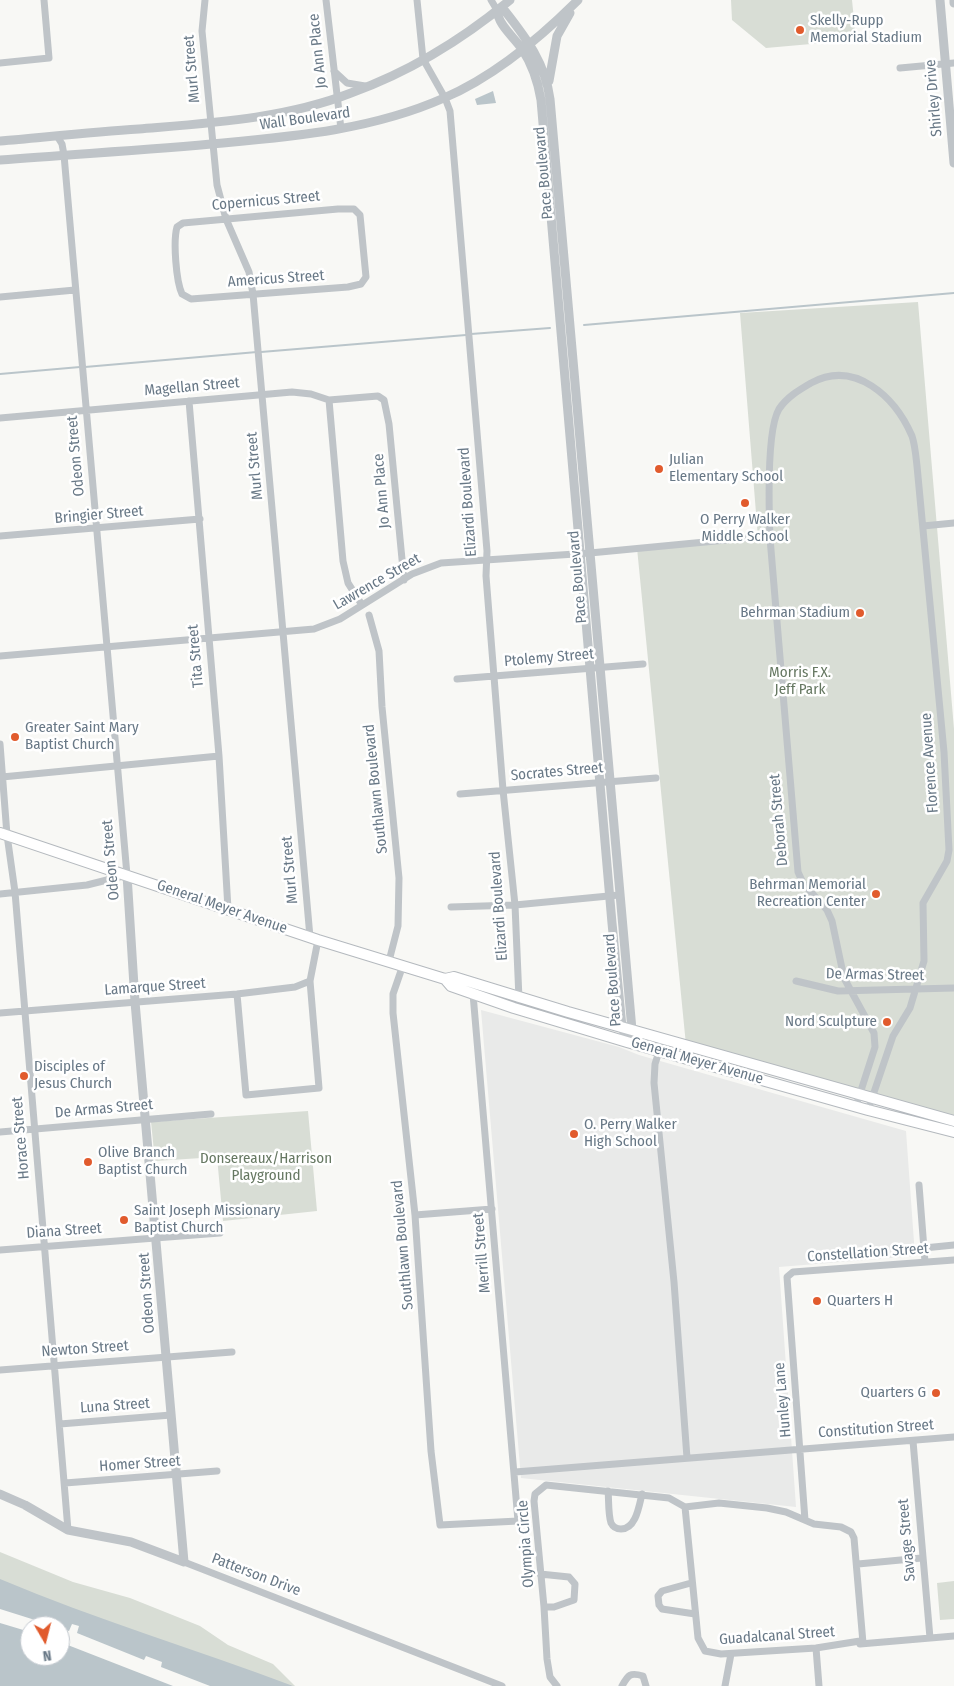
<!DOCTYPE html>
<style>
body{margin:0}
#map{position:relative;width:954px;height:1686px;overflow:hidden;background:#f8f8f5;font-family:"Fira Sans Condensed",sans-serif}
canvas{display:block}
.north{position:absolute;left:20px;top:1616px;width:50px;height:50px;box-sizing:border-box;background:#fff;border:1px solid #c3c9cf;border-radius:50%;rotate:172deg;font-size:14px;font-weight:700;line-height:20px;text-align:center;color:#687886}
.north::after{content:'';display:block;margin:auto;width:18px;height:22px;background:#e15b2d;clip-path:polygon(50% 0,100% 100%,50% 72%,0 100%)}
</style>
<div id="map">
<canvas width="954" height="1686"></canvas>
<div class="north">N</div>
</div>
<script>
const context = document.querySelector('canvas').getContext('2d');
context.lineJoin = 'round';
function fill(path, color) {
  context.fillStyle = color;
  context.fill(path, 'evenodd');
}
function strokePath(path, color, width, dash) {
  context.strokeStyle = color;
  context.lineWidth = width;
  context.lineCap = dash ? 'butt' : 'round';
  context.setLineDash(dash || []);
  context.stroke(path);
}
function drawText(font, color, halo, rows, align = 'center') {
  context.font = font + ' "Fira Sans Condensed",sans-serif';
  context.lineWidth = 5;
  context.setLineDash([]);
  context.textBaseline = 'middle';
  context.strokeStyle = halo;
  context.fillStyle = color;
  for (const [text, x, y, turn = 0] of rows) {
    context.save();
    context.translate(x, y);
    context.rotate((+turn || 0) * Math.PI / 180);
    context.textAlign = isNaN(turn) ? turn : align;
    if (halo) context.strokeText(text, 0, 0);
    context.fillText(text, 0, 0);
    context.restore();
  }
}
fill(new Path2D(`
 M481 1010 619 1047 639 1055 906 1131 915 1256 779 1267 796 1507 521 1478Z`), '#e9eae9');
fill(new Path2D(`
 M731 0H852L856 40 766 48 732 20Z
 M918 302 954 729V1116L686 1045 637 548 758 538 740 313Z
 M308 1111 317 1211 223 1221 217 1157 155 1161 151 1122Z
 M0 1552 73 1582 130 1598 200 1626 228 1645 273 1664 295 1686H255L0 1581Z
 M954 1581V1619L940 1620 937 1583Z`), '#d8ddd5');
fill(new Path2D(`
 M493 91 496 103 477 105 475 99Z
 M0 1579C96 1620 196 1649 293 1686H0ZM30 1626H60V1656H30Z`), '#bac5ca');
fill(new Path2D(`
 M0 1609 54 1626H30V1632L0 1623Z
 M72 1624 79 1626 77 1633 144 1660 146 1656 162 1662 161 1667 210 1686H173L60 1642V1628L69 1631Z`), '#f8f8f5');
strokePath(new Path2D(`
 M584 325 954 293
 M471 334 550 328
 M261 352 466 335
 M85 367 257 352
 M0 374 80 367`), '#bac5ca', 2);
const secondary = new Path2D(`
 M0 833 318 940 445 979 454 977 568 1012 954 1121
 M445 979 451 986 514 1008 627 1042 868 1110 954 1132`);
strokePath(secondary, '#b4b9be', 12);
strokePath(new Path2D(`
 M205 0 202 31 217 185 226 219 249 272 253 294 310 937
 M326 0 341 129
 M417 0 423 59 445 98 450 111 487 551 486 576 503 790 515 905 519 999
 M491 0 497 10
 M0 63 49 58 44 0
 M900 68 954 63
 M334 71 347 83 365 86
 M338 209H354L360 215 366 277 361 284 348 287 191 299 182 294C176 281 173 241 177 227L183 223Z
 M0 297 75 290
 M329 400 343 561 348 583 362 605
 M189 401 219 756 228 909
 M0 418 292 392 311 394 329 400 378 396 384 400 389 424 404 580
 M923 526 954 523
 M0 536 200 519
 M369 615 379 651 382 707 399 878 398 926 389 961
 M0 656 314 629 340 619 412 574 441 563 590 553 747 538H770
 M457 679 643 664
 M0 744 7 835 15 892 68 1530
 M2 777 219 756
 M460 794 656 778
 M0 894 87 885 127 875 64 155 62 144 57 136
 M451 907 515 905 619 895
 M403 965 393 994V1013L415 1215 431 1451 440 1525 518 1521 473 994 474 990
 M796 981 838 991 954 988
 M237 994 246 1095 319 1088 310 981 318 940
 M0 1013 237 994 295 987 310 981
 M663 1039 655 1064 654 1083 674 1282 687 1458
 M856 1106 875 1047 874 1033 844 978 832 921 827 910 803 883 798 872 770 538C769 510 766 431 779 409 787 397 799 390 811 383 855 359 895 397 912 436 915 445 916 457 917 466L944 752 949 850 947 861 923 903 924 961 910 1008 893 1036 868 1110
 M0 1132 211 1114
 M919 1185 925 1262
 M415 1215 492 1209
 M924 1248 954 1245
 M0 1250 220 1233
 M0 1370 232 1352
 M60 1424 171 1415
 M913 1441 930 1638
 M515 1472 954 1437
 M65 1483 217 1471
 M608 1491C609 1500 608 1514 611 1523 613 1527 617 1529 621 1529 636 1529 639 1506 642 1494
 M685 1507 698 1638 705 1651 721 1654 816 1648 860 1641 862 1643
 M805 1520 787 1277 793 1272 954 1260
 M184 1562 502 1686
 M858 1564 922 1558
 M540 1574 569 1577 575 1584 574 1600 554 1607H544
 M691 1583 662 1591 658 1596 659 1605 662 1609 695 1614
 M860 1644 954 1636
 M816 1648 819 1686
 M557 1686 550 1677 547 1659 544 1607 534 1501 535 1494 546 1485 669 1498 685 1507 719 1503 767 1508 786 1512 814 1524 841 1527 851 1532 854 1538 863 1643
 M622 1686C628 1675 630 1672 643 1676L646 1686
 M725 1686 731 1654`), '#bfc4c8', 7);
strokePath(new Path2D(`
 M940 0 954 163
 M954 0V3
 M497 10 505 11C527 39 545 63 550 99L632 1030 627 1042 622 1027 612 923 541 100C538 82 532 64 522 49 514 37 498 25 497 10Z
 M549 81 557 36 570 13
 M0 141C46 137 93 132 139 129 211 123 284 119 351 93 409 72 463 39 510 0
 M0 160C74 154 149 150 223 143 299 136 374 129 444 98 493 77 541 37 578 0
 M0 1494 25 1505 68 1530 131 1542 184 1562 135 1002 127 875`), '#bfc4c8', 9);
strokePath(secondary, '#fff', 10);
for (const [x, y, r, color] of [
 [800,30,5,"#e15b2d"],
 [659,469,5,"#e15b2d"],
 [745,503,5,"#e15b2d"],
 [860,613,5,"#e15b2d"],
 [15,737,5,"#e15b2d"],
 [876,894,5,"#e15b2d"],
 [887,1022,5,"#e15b2d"],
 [24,1076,5,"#e15b2d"],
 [574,1134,5,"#e15b2d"],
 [88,1162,5,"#e15b2d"],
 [124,1220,5,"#e15b2d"],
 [817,1301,5,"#e15b2d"],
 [936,1393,5,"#e15b2d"]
]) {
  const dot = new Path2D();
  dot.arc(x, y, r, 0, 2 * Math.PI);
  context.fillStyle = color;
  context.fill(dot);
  strokePath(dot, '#fff', 2);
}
drawText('15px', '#687886', '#fff', [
 ["Skelly-Rupp",810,21],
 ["Memorial Stadium",810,38],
 ["Julian",669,460],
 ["Elementary School",669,477],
 ["O Perry Walker",745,520,"center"],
 ["Middle School",745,537,"center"],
 ["Behrman Stadium",850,613,"right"],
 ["Greater Saint Mary",25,728],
 ["Baptist Church",25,745],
 ["Behrman Memorial",866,885,"right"],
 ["Recreation Center",866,902,"right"],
 ["Nord Sculpture",877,1022,"right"],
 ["Disciples of",34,1067],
 ["Jesus Church",34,1084],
 ["O. Perry Walker",584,1125],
 ["High School",584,1142],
 ["Olive Branch",98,1153],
 ["Baptist Church",98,1170],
 ["Saint Joseph Missionary",134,1211],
 ["Baptist Church",134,1228],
 ["Quarters H",827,1301],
 ["Quarters G",926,1393,"right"]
], 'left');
drawText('15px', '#687886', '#fff', [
 ["Jo Ann Place",318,51,-96],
 ["Murl Street",192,69,-95],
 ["Shirley Drive",934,98,-95],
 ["Wall Boulevard",305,119,-8],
 ["Pace Boulevard",544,173,-95],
 ["Copernicus Street",266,201,-5],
 ["Americus Street",276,279,-4],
 ["Magellan Street",192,387,-5],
 ["Odeon Street",76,456,-95],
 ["Murl Street",255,466,-95],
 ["Jo Ann Place",382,491,-95],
 ["Elizardi Boulevard",468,502,-94],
 ["Bringier Street",99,515,-5],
 ["Pace Boulevard",578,577,-95],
 ["Lawrence Street",377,582,-30],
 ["Tita Street",196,656,-95],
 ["Ptolemy Street",549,658,-5],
 ["Florence Avenue",930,763,-94],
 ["Socrates Street",557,772,-5],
 ["Southlawn Boulevard",376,789,-96],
 ["Deborah Street",779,820,-95],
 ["Odeon Street",111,860,-95],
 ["Murl Street",290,870,-95],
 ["Elizardi Boulevard",499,906,-94],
 ["General Meyer Avenue",222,907,19],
 ["De Armas Street",875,975,1],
 ["Pace Boulevard",613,980,-94],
 ["Lamarque Street",155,987,-4],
 ["General Meyer Avenue",697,1061,16],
 ["De Armas Street",104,1109,-5],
 ["Horace Street",21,1138,-95],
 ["Diana Street",64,1231,-4],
 ["Southlawn Boulevard",403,1245,-95],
 ["Merrill Street",482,1253,-95],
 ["Constellation Street",868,1253,-4],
 ["Odeon Street",147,1293,-94],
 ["Newton Street",85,1349,-4],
 ["Hunley Lane",783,1400,-95],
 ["Luna Street",115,1406,-4],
 ["Constitution Street",876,1429,-4],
 ["Homer Street",140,1464,-4],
 ["Savage Street",907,1540,-95],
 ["Olympia Circle",526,1544,-94],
 ["Patterson Drive",256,1575,21],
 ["Guadalcanal Street",777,1636,-4]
]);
drawText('15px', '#667862', '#fff', [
 ["Morris F.X.",800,673],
 ["Jeff Park",800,690],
 ["Donsereaux/Harrison",266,1159],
 ["Playground",266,1176]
]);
</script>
